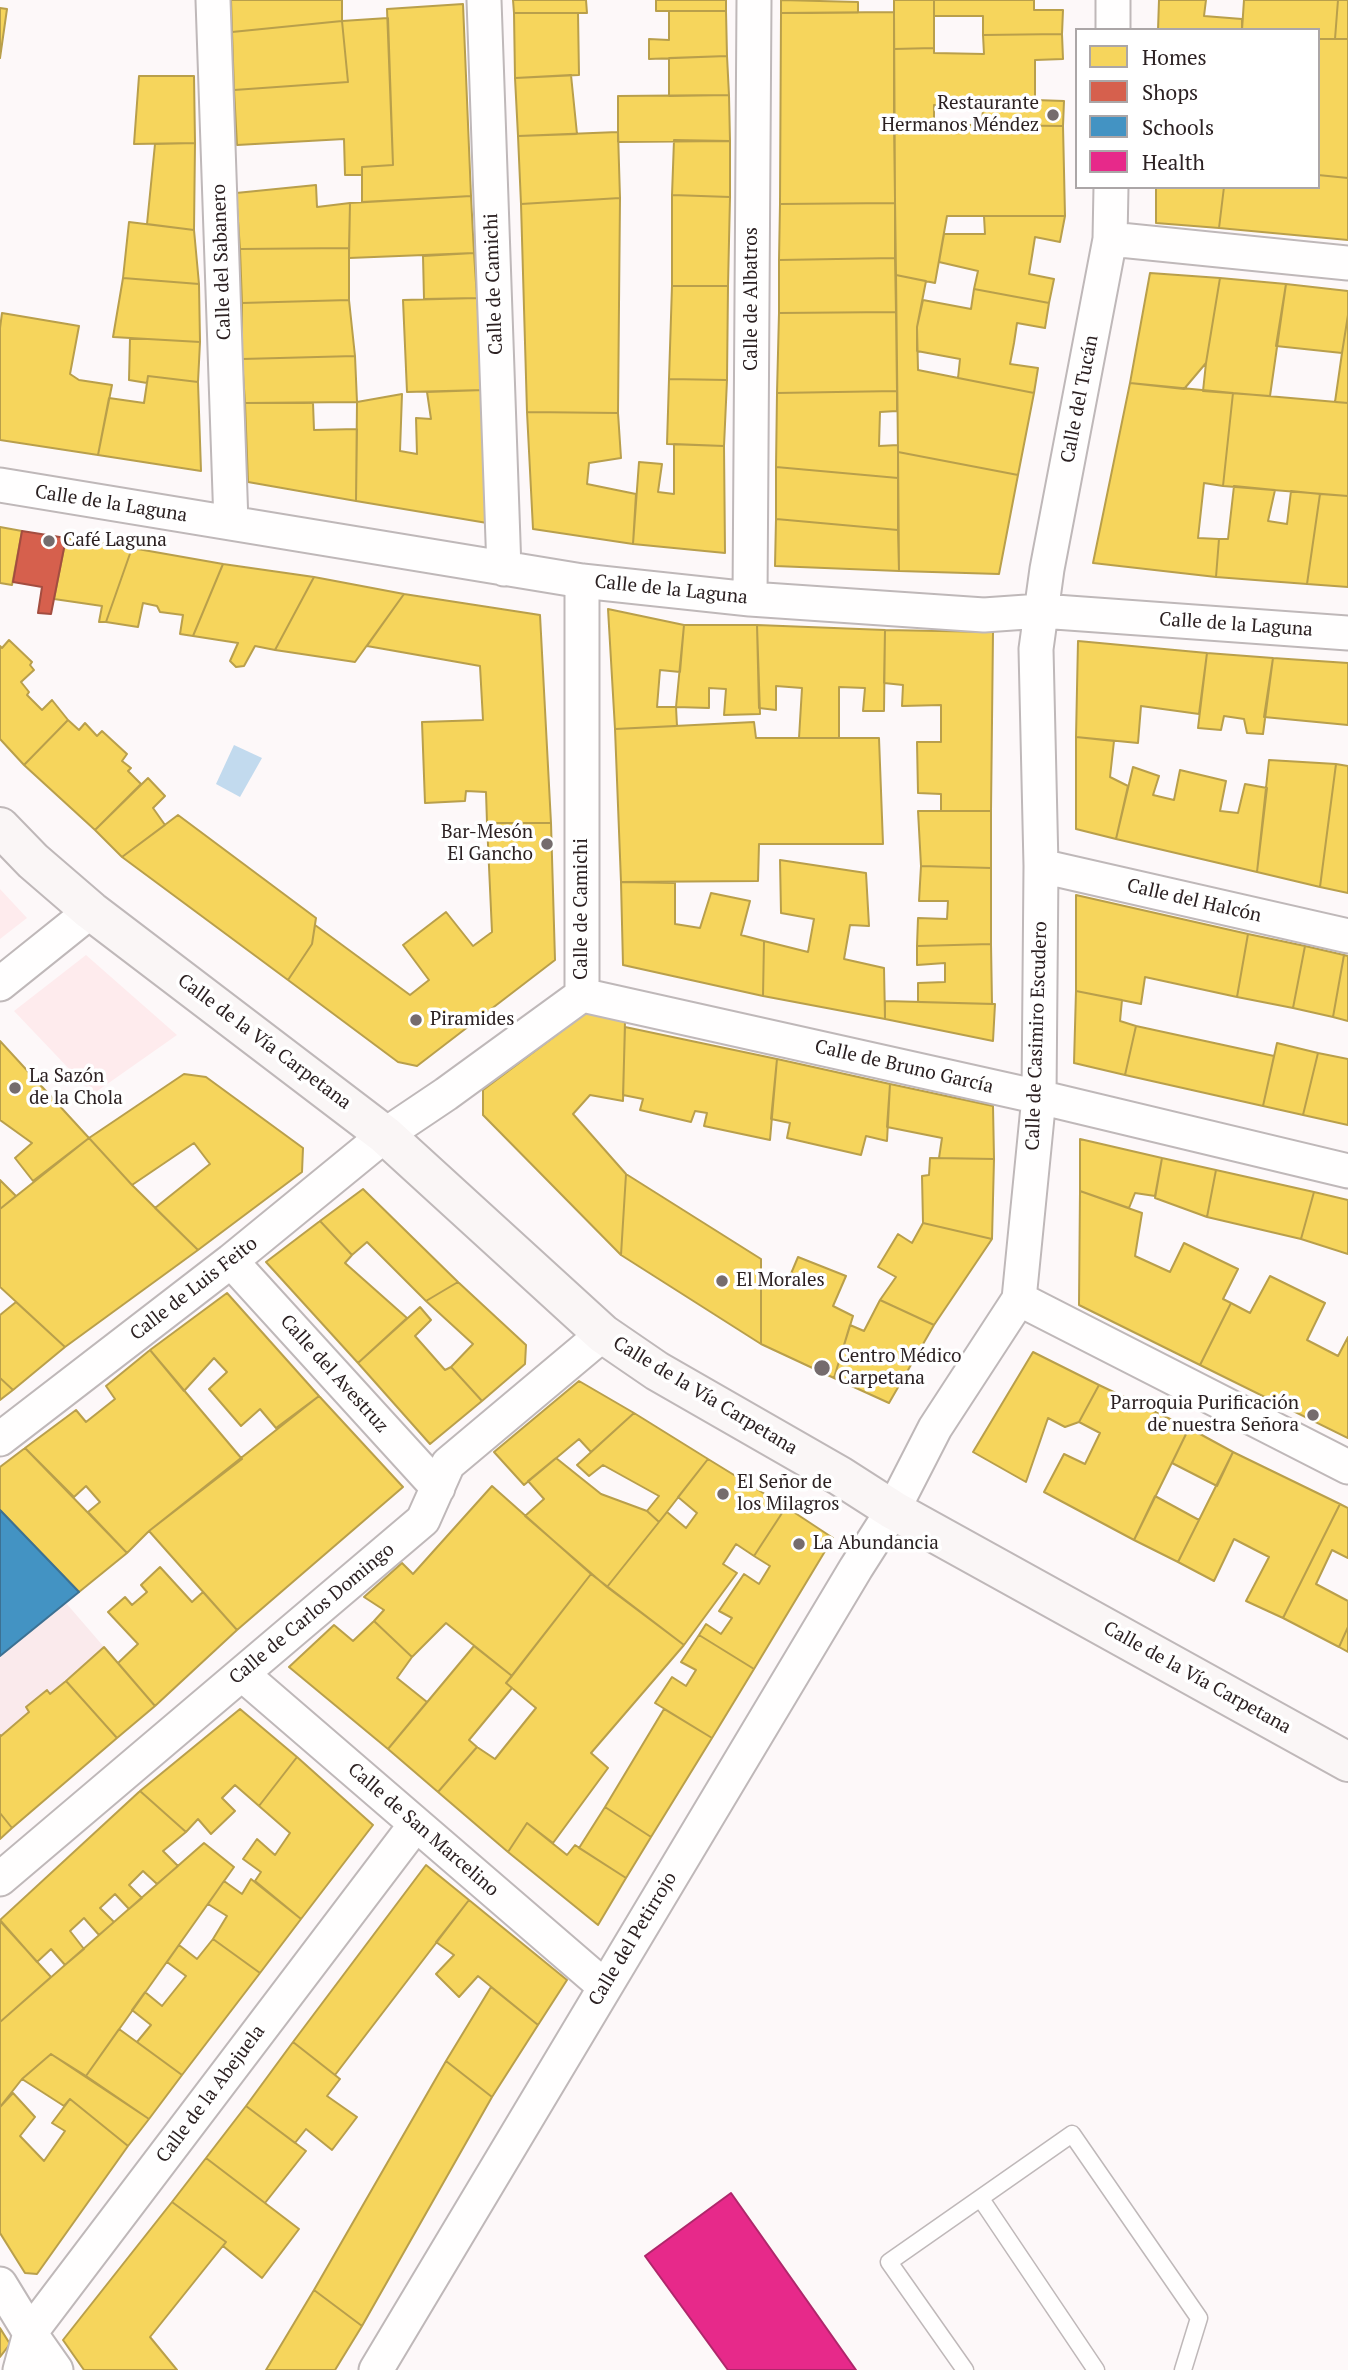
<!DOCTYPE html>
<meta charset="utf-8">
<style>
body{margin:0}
#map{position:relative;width:1348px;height:2370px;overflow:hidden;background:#fdf8f9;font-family:"PT Serif",serif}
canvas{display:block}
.legend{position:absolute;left:1075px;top:28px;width:245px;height:161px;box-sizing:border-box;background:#fff;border:2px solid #aba6a7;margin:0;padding:9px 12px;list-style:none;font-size:21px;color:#2c2122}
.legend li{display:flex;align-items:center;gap:14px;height:35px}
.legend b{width:35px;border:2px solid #aba6a7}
</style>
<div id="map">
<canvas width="1348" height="2370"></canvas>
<ul class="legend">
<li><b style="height:19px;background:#f6d55c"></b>Homes</li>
<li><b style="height:19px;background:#d6604d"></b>Shops</li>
<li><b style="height:19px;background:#4393c3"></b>Schools</li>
<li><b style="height:19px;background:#e7298a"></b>Health</li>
</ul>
</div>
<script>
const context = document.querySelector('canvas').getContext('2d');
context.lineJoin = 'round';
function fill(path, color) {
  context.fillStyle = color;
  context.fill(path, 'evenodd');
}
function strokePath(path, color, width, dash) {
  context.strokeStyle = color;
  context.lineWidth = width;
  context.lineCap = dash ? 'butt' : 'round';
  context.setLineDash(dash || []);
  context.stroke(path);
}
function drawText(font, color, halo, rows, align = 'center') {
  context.font = font + ' "PT Serif",serif';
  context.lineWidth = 7;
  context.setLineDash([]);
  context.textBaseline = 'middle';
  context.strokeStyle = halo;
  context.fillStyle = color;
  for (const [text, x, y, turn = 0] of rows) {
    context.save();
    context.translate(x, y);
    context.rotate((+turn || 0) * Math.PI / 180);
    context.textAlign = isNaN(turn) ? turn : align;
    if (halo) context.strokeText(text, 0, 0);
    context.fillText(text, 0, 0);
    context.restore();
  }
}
fill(new Path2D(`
 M0 1510 66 1603 155 1706 117 1738 66 1681 50 1694 46 1690 26 1707 29 1712 1 1736 0 1735Z`), '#faeaec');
fill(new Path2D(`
 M0 889 27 918 0 939Z
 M86 955 177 1035 93 1094 14 1011Z`), '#feebed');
fill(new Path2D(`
 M234 745 262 758 240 797 216 784Z`), '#c2daee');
const homes = new Path2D(`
 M231 0H342V21L232 32Z
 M513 0H586L587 13H514Z
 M656 0H726V11H656Z
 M781 0 858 2V13H781Z
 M894 0H934V48L894 49Z
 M934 0H1034V10H1063L1062 34 983 35V16H934Z
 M1159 0H1206L1204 16 1242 19V30H1158Z
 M1244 0H1338L1335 39H1318V30H1242Z
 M1338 0H1348V39H1335Z
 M463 4 471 196 362 202V167L393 165 387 9Z
 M0 8 7 9 0 58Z
 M669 11H726L727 56 649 59V39L669 40Z
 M894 12 895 203 780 204 781 13Z
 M514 13H578L579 75 515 78Z
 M388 18 393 165 362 167V175H345L344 139 237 145 234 90 348 82 342 21Z
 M342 21 348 82 234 90 232 32Z
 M1062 34 1063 59 1035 60V100L1064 101 1063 126 982 125 983 106 934 105V124H894V49L934 48V53L984 54 983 35Z
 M1318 39H1348V178L1318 175Z
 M727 56 729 95 669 96V58Z
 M571 75 577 134 518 136 515 78Z
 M139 76H194L195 143 134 144Z
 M729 95 730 141 618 142V96Z
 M894 124 1063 126 1065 216H947L935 283 896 275Z
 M618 132 620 198 521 204 518 136Z
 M674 140 730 141V197L672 195Z
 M195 143 194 230 147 224 155 144Z
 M1318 175 1348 178V240L1219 228 1224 187H1318Z
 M316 185 317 207 350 203 349 248 240 249 236 193Z
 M1156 187H1224L1219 228 1156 223Z
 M672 195 730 197 728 286H672Z
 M471 196 474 253 349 258 350 203Z
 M620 198 618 413 527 412 521 204Z
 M895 203V258L779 260 780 204Z
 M984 216H1065L1060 242 1035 237 1032 256 1029 274 1054 279 1049 303 974 289 978 271 939 262 944 234H985Z
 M129 222 194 230 199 284 123 278Z
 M349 248V300L242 303 240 249Z
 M474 253 477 298 424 299 423 256Z
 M895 258 896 312 779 313V260Z
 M1150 273 1220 278 1206 363 1184 389 1130 383Z
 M896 275 926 281 917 327 918 370 1034 393 1018 475 898 452Z
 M123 278 199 284 200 342 113 337Z
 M1220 278 1286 284 1270 396 1203 391 1206 363Z
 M1286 284 1348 291V315L1342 353 1276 346Z
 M672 286H728L727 380 669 379Z
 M974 289 1049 303 1045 328 1017 323 1014 343 1010 364 1038 368 1034 393 958 378 960 359 917 351V327L923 300 971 309Z
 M477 298 484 390 407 392 403 300Z
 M349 300 355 356 242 359V303Z
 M896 312 897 391 777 393 779 313Z
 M2 313 79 326 70 374 79 380 112 385 98 455 0 440V328Z
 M1348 315V403L1335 402 1342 353Z
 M130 338 200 342 198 382 148 376 147 383 129 380Z
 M355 356 357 402 245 403 242 359Z
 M148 376 198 382 201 471 98 455 109 398 144 403Z
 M669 379 727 380 724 446 667 444Z
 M1130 383 1233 393 1223 486 1204 483 1198 538 1219 539 1216 577 1093 563Z
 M484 390 487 523 356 501 357 402 402 394 400 451 417 454 416 418 431 419 427 392Z
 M897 391V411L880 412 879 446 898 445V478L776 467 777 393Z
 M1233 393 1348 403V496L1223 486Z
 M245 403H313L314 430 357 429 356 501 248 482Z
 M527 412 618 413 621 458 589 463 587 484 636 494 633 544 533 529Z
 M674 444 724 446 725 553 633 544 639 462 662 464 658 492 674 494Z
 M898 452 1018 475 999 574 899 571Z
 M776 467 898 478V530L776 519Z
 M1234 486 1275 490 1268 521 1287 524 1291 491 1320 494 1307 584 1216 577 1219 539H1228Z
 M1320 494 1348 496V587L1307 584Z
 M776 519 898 530 899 571 775 566Z
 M0 527 22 531 12 585 0 583Z
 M66 538 132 548 106 622H99L102 606 54 599Z
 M132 548 223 564 193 636 180 634 183 615 160 612 157 606 143 603 138 627 106 622Z
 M223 564 314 577 275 650 255 646 244 666 236 667 230 661 238 643 193 636Z
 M314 577 404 594 355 662 275 650Z
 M404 594 540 615 551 823H487L486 792 466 791 465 801 425 803 422 722 483 720 480 666 367 646Z
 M608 609 684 625 680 672 660 670 657 707H676L677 726 615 729Z
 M684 625H757L760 714 724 715 726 689 709 688V708L676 707Z
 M757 625 885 630 884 711H863L865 688 839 687V738H799L802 688 776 686V710L759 708Z
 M885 630 993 632 991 811H941V794L918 793 917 742H941V705L902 706 903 685 884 683Z
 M9 640 32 662 30 665 34 670 21 682 29 692 27 695 42 710 52 700 68 720 24 765 0 739V646L2 648Z
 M1078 641 1207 653 1199 714 1141 706 1138 743 1076 737Z
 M1207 653 1273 658 1263 734 1247 733 1244 719 1224 716 1221 730 1198 728Z
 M1273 658 1348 663V725L1264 717Z
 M68 720 79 730 85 723 97 736 102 731 127 754 122 761 131 768 128 771 141 784 95 830 24 765Z
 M754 722 756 738H879L883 844H759L758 881 621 882 615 729Z
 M1076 737 1114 741 1110 777 1128 786 1116 839 1076 829Z
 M1269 760 1336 764 1320 887 1257 872Z
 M1336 764 1348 766V893L1320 887Z
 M1133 767 1159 776 1153 795 1174 800 1180 770 1226 781 1220 811 1238 813 1245 784 1267 788 1257 872 1116 839Z
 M148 778 165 796 153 808 165 825 122 857 95 830Z
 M918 811H991V868L921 866Z
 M178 815 316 918 312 944 288 980 122 857Z
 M487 823H551L555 960 417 1066 398 1062 288 980 312 944 315 925 410 995 429 980 403 945 446 912 473 946 492 932Z
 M780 860 866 873 869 926 850 925 844 959 884 968 885 1019 763 996 764 941 808 952 814 919 781 913Z
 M921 866 991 868V944L917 946 918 918 947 919 948 901H919Z
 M621 882 675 883V924L700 928 711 893 750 901 741 935 764 941 763 996 623 965Z
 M1076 895 1248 934 1237 997 1145 977 1141 1004 1076 991Z
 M1248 934 1305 946 1293 1008 1237 997Z
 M991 944 992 1004 918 1002V983L945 982V963L917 965V946Z
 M1305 946 1344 955 1333 1017 1293 1008Z
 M1344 955 1348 956V1021L1333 1017Z
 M1076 991 1122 1000 1120 1021 1136 1026 1125 1075 1074 1063Z
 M885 1001 995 1004 993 1041 885 1019Z
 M587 1012 625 1021 623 1101 590 1095 573 1114 626 1174 621 1255 483 1115V1090Z
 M1136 1026 1274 1056 1263 1106 1125 1075Z
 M625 1027 777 1059 770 1140 704 1126 707 1113 695 1111 691 1122 640 1110 643 1099 623 1095Z
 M0 1041 89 1138 33 1181 15 1158 32 1143 0 1120Z
 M1277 1043 1318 1053 1303 1115 1263 1106Z
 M1318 1053 1348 1059V1125L1303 1115Z
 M777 1059 890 1084 887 1141 866 1136 861 1155 787 1138 790 1123 771 1119Z
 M184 1074 206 1077 303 1148 302 1172 198 1250 155 1208 210 1164 194 1143 132 1185 89 1138Z
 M890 1084 993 1106 994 1159 939 1158 942 1138 887 1127Z
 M89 1138 132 1185 198 1250 65 1347 0 1287V1209Z
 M1080 1139 1162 1158 1155 1196 1135 1193 1129 1208 1080 1191Z
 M930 1158 994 1159 992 1239 923 1223 922 1176 929 1175Z
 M1162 1158 1216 1170 1207 1217 1155 1198Z
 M1216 1170 1314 1192 1301 1239 1207 1217Z
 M626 1174 761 1259V1344L621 1255Z
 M0 1180 16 1196 0 1209Z
 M363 1189 458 1282 426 1301 367 1242 352 1255 320 1221Z
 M1080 1191 1142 1213 1135 1256 1170 1272 1184 1243 1238 1269 1223 1299 1231 1303 1200 1365 1079 1305Z
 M1314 1192 1348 1200V1254L1301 1239Z
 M320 1221 352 1255 345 1263 407 1318 358 1363 266 1262Z
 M923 1223 992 1239 934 1325 880 1300 896 1277 878 1267 898 1234 912 1243Z
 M798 1257 846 1276 833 1306 853 1316 834 1378 761 1344V1277L785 1288Z
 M1270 1276 1325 1303 1307 1340 1338 1356 1348 1337V1438L1200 1365 1231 1303 1250 1313Z
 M458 1282 526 1345 525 1364 482 1401 451 1367 473 1344 426 1301Z
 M227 1293 319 1396 276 1428 260 1409 241 1426 209 1389 227 1372 214 1358 184 1391 150 1350Z
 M880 1300 934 1325 889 1403 834 1378 850 1325 864 1331Z
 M16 1302 65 1347 13 1390 0 1378V1315Z
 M420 1307 431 1320 415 1336 445 1370 451 1367 482 1401 430 1444 358 1363Z
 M150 1350 242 1459 149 1531 127 1553 88 1512 100 1502 86 1486 74 1497 25 1448 76 1410 86 1422 115 1399 106 1386Z
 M1033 1352 1099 1385 1079 1422 1065 1427 1048 1418 1026 1482 973 1452Z
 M0 1378 13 1390 0 1400Z
 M579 1381 634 1413 591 1452 579 1439 524 1485 494 1452Z
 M1099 1385 1189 1428 1134 1540 1044 1492 1064 1454 1085 1464 1100 1433 1079 1422Z
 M319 1396 403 1487 237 1630 149 1531Z
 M634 1413 708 1459 659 1522 647 1511 659 1496 603 1465 589 1476 577 1465Z
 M1189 1428 1233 1452 1217 1486 1172 1463Z
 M25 1448 127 1553 79 1592 0 1510V1467Z
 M1233 1452 1340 1504 1283 1618 1246 1601 1269 1557 1234 1539 1214 1581 1178 1562Z
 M556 1458 601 1494 647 1511 659 1522 607 1587 525 1516 544 1499 528 1481Z
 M708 1459 786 1507 754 1556 736 1544 723 1564 737 1573 684 1645 607 1587 667 1512 686 1528 697 1513 678 1497Z
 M492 1486 591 1574 512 1676 446 1623 412 1657 374 1621 384 1610 364 1597 402 1563 413 1574Z
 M1155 1496 1199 1520 1178 1562 1134 1540Z
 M1340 1504 1348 1508V1558L1332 1550 1316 1584 1348 1601V1627L1339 1647 1283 1618Z
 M786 1507 833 1538 754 1669 699 1635 706 1624 721 1634 732 1618 719 1611 744 1574 759 1584 770 1566 754 1556Z
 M160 1567 192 1602 203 1592 237 1630 155 1706 118 1663 138 1644 108 1612 125 1597 132 1605 147 1592 141 1585Z
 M591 1574 684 1645 591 1753 608 1768 553 1843 527 1823 508 1852 438 1792 477 1747 495 1759 536 1708 506 1683Z
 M374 1621 412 1657 397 1678 427 1702 388 1749 289 1667 334 1625 353 1641Z
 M1348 1627V1652L1339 1647Z
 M699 1635 754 1669 712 1738 655 1703 672 1677 686 1686 696 1670 681 1662Z
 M474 1646 512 1676 506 1683 512 1688 469 1740 477 1747 438 1792 388 1749Z
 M104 1647 155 1706 117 1738 66 1681Z
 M66 1681 117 1738 12 1828 0 1813V1735L1 1736 29 1712 26 1707 47 1690 50 1694Z
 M240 1709 297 1757 259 1806 235 1785 222 1798 235 1811 211 1834 198 1819 186 1832 140 1791Z
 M664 1709 712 1738 651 1837 605 1807Z
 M297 1757 373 1825 301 1919 255 1881 261 1872 243 1859 257 1839 275 1855 290 1833 259 1806Z
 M140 1791 186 1832 163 1851 178 1866 157 1884 143 1871 129 1885 142 1898 129 1909 115 1894 100 1908 114 1922 99 1935 84 1918 70 1931 84 1949 65 1965 51 1949 37 1962 0 1920Z
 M605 1807 651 1837 626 1878 579 1848Z
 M0 1813 12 1828 0 1839Z
 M527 1823 567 1855 575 1845 626 1878 598 1925 508 1852Z
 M204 1843 234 1867 86 2076 51 2054 22 2079 0 2107V2022Z
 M426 1865 469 1900 335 2075 293 2042Z
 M251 1879 301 1919 260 1973 213 1939 227 1916 208 1904 224 1881 242 1894Z
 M469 1900 567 1980 538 2025 478 1976 459 1997 436 1974 454 1955 436 1942Z
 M0 1921 51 1977 0 2022Z
 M213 1939 260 1973 182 2075 137 2042 151 2025 132 2010 145 1992 162 2006 186 1976 167 1962 179 1945 197 1959Z
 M491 1987 538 2025 492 2097 446 2061Z
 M119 2029 182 2075 149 2119 86 2076Z
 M293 2042 340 2079 327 2096 357 2117 332 2150 306 2129 295 2143 246 2106Z
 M51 2054 149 2119 128 2146 70 2099 64 2106 22 2079Z
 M446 2061 492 2097 362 2326 314 2290Z
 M13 2093 35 2117 20 2136 44 2161 65 2131 52 2123 70 2099 128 2146 37 2274 25 2273 0 2233V2107Z
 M246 2106 306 2151 265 2203 206 2158Z
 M206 2158 299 2229 262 2278 223 2246 226 2242 172 2202Z
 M172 2202 226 2242 150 2337 177 2370H84L63 2340Z
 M314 2290 362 2326 335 2370H266Z
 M0 2328 10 2344 0 2357Z`);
fill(homes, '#f6d55c');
strokePath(homes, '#b99f4b', 2);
const shops = new Path2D(`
 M22 531 66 538 51 614 38 613 42 587 13 582Z`);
fill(shops, '#d6604d');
strokePath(shops, '#a34d40', 2);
const schools = new Path2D(`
 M0 1510 79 1592 0 1656Z`);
fill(schools, '#4393c3');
strokePath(schools, '#3c7193', 2);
const health = new Path2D(`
 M731 2193 856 2370H728L645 2256Z`);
fill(health, '#e7298a');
strokePath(health, '#af276b', 2);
const lane = new Path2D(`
 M981 2199 1096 2370
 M965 2370 889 2262 1072 2134 1199 2318 1183 2370`);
const street = new Path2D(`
 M213 0 231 523
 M484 0 504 569
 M1113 30V0
 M1110 239 1348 263
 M0 485 582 581 750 599 984 615 1041 611 1348 633
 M750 599 754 0
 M1041 866 1348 936
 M0 984 91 911
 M582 995 1039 1097 1348 1171
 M231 1261 438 1488
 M1019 1299 1348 1467
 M0 1439 231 1261 385 1135 446 1094 582 995V581
 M242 1674 604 1986
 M0 1879 423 1520 448 1464 603 1334
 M0 2284 30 2333 56 2370
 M20 2370 30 2333 416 1824
 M376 2370 856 1568 893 1510 935 1428 1019 1299 1039 1097 1041 866 1036 649 1047 569 1110 239 1111 187`);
const secondary = new Path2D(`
 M0 827 33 861 91 911 385 1135 603 1334 657 1371 840 1476 893 1510 1348 1762`);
strokePath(lane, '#bfb8b9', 19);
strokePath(street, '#bfb8b9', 37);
strokePath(secondary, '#bfb8b9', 42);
strokePath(lane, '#fffefe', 16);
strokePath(street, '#fffefe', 33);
strokePath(secondary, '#faf6f6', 38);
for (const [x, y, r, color] of [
 [1053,115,7,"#756c6d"],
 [49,541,7,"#756c6d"],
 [547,844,7,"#756c6d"],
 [416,1020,7,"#756c6d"],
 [15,1088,7,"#756c6d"],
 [722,1281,7,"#756c6d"],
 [822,1368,9,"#756c6d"],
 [1313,1415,7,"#756c6d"],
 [723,1494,7,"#756c6d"],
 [799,1544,7,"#756c6d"]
]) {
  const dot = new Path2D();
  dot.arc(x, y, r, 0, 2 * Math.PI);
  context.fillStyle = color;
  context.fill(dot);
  strokePath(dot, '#fff', 2.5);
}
drawText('19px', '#2c2122', '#fff', [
 ["Restaurante",1039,104,"right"],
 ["Hermanos Méndez",1039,126,"right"],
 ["Café Laguna",63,541],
 ["Bar-Mesón",533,833,"right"],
 ["El Gancho",533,855,"right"],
 ["Piramides",430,1020],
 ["La Sazón",29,1077],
 ["de la Chola",29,1099],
 ["El Morales",736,1281],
 ["Centro Médico",838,1357],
 ["Carpetana",838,1379],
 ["Parroquia Purificación",1299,1404,"right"],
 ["de nuestra Señora",1299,1426,"right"],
 ["El Señor de",737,1483],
 ["los Milagros",737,1505],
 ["La Abundancia",813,1544]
], 'left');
drawText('19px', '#2c2122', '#fff', [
 ["Calle del Sabanero",222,262,-92],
 ["Calle de Camichi",494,284,-92],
 ["Calle de Albatros",752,299,-90],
 ["Calle del Tucán",1080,399,-79],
 ["Calle de la Laguna",111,504,9],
 ["Calle de la Laguna",671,590,6],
 ["Calle de la Laguna",1236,625,4],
 ["Calle del Halcón",1194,901,13],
 ["Calle de Camichi",582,909,-90],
 ["Calle de Casimiro Escudero",1037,1036,-88],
 ["Calle de la Vía Carpetana",264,1042,37],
 ["Calle de Bruno García",904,1067,13],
 ["Calle de Luis Feito",194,1289,-38],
 ["Calle del Avestruz",334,1374,48],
 ["Calle de la Vía Carpetana",705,1396,31],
 ["Calle de Carlos Domingo",312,1614,-40],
 ["Calle de la Vía Carpetana",1197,1678,29],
 ["Calle de San Marcelino",423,1830,41],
 ["Calle del Petirrojo",633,1939,-59],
 ["Calle de la Abejuela",211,2094,-53]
]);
</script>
